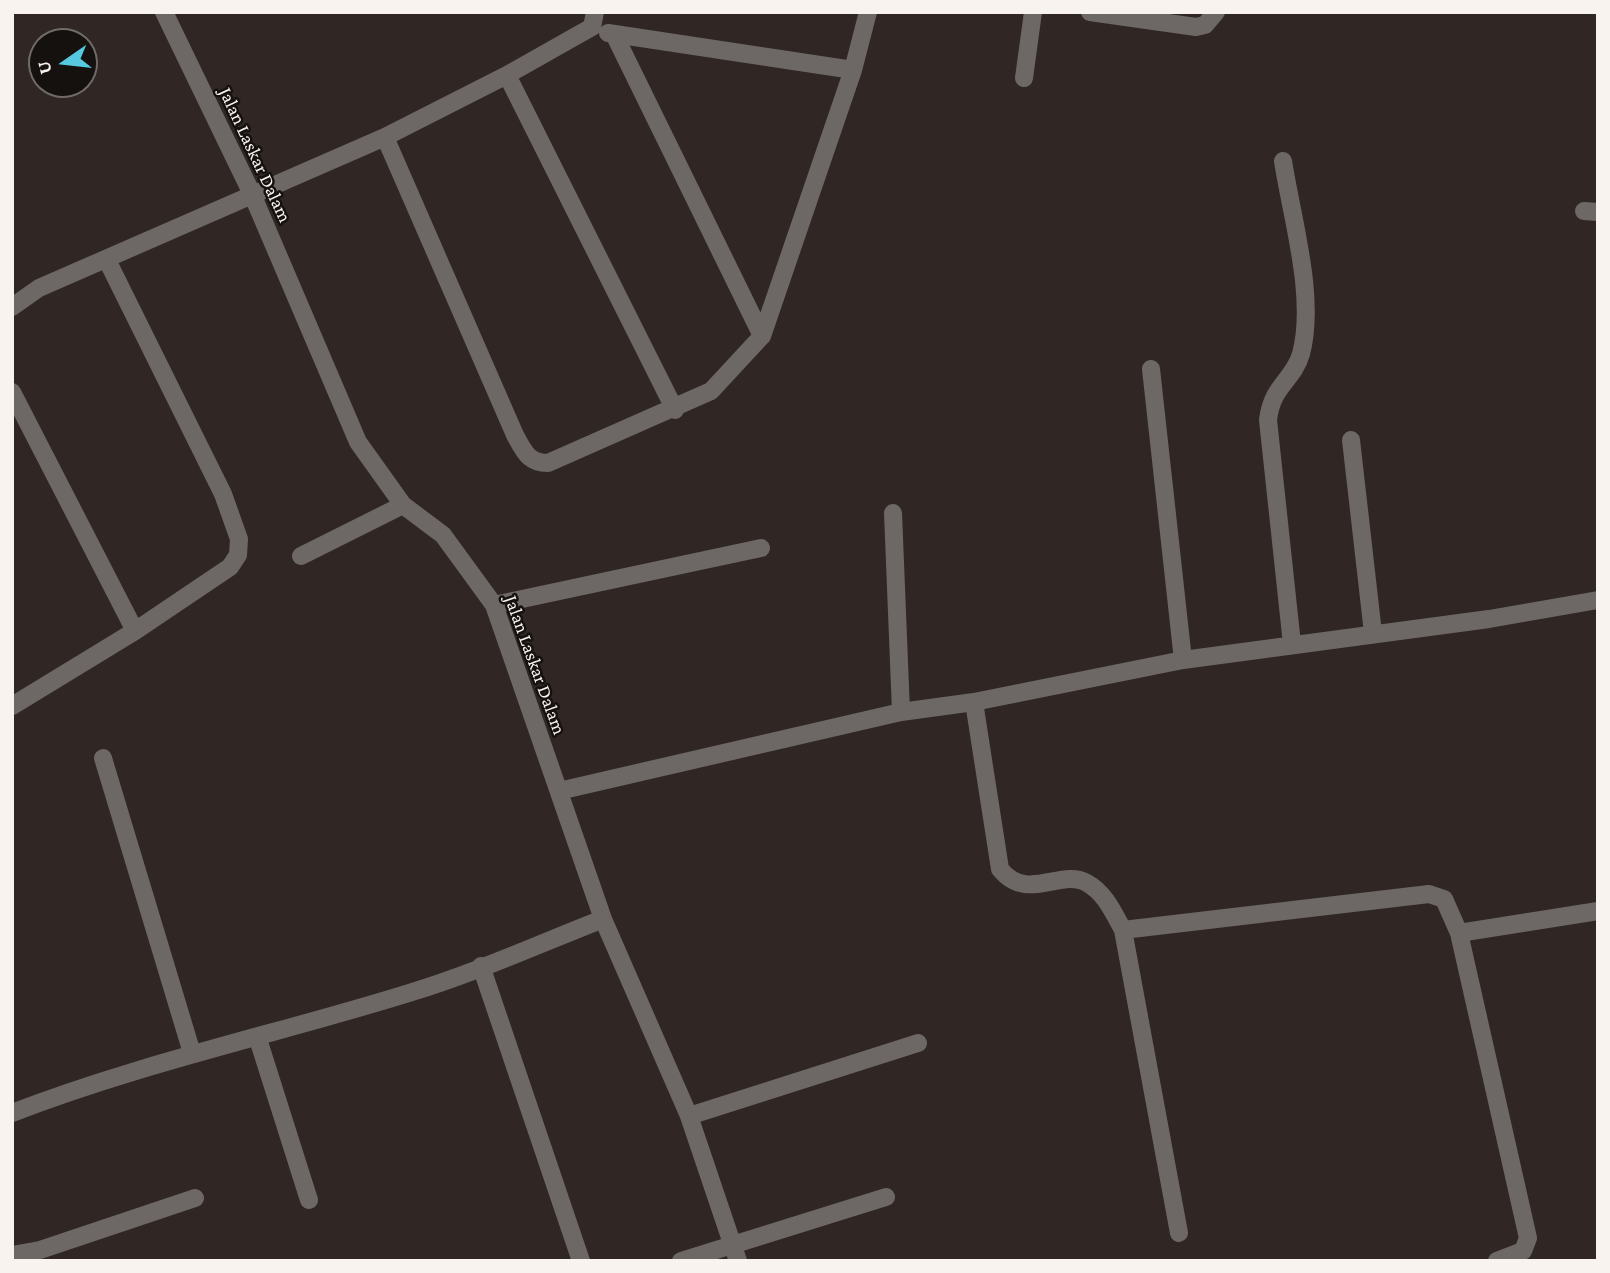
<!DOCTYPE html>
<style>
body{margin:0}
#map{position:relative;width:1610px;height:1273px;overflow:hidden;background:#302724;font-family:"Crimson Pro",serif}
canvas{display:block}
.frame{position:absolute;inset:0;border:14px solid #f9f3f0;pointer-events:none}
.north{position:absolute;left:28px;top:28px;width:70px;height:70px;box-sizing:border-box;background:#15110f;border:2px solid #706b69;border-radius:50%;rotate:256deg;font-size:19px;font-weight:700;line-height:28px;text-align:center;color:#f9f3f0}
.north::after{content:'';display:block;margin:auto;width:24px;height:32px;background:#56c9e1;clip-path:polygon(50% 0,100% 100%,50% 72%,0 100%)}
</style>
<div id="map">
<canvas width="1610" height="1273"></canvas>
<div class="frame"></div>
<div class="north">U</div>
</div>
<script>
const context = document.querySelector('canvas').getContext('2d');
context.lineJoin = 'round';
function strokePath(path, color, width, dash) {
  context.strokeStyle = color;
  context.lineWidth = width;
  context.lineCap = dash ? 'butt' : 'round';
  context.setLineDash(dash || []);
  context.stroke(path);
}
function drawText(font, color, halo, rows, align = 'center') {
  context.font = font + ' "Crimson Pro",serif';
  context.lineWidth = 5;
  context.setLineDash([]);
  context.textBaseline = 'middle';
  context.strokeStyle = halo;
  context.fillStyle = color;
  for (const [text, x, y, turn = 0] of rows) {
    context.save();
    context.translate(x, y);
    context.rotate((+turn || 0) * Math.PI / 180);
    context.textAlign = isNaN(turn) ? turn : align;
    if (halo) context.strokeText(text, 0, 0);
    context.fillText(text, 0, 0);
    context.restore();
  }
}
strokePath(new Path2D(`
 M164 12 252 194 358 442 403 505 443 535 494 605 603 919 689 1116 738 1261
 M1090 12 1196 27 1205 25 1216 12
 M608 33 853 70
 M615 36 762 336
 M507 75 675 410
 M1024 78 1033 12
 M385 137 515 435C524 451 528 463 548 463L711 391 762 336 853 70 868 12
 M1283 161C1292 219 1316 297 1301 354 1293 381 1272 385 1268 420L1292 644
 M1584 211 1598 212
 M12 307 39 288 385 137 507 75 592 27 595 12
 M1151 369 1183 660
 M12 392 135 631
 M1351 440 1373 633
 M893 513 901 712
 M301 556 403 505
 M494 605 761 548
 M974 702 1000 869C1027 903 1061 868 1087 883 1105 893 1113 912 1123 930L1179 1233
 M12 706 135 631 230 567 238 555 239 539 223 494 107 260
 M103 758 192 1053
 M559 791 901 712 974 702 1183 660 1489 619 1598 600
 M1123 930 1429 894 1444 899 1459 933 1528 1238 1523 1251 1497 1261
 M1459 933 1598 911
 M481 966 581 1261
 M258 1039 309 1200
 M12 1113C141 1063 277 1034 409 993 475 973 539 944 603 919
 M689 1116 918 1043
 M12 1255 40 1250 195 1198
 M681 1261 886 1197`), '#6d6866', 18);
drawText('19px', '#f9f3f0', '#15110f', [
 ["Jalan Laskar Dalam",255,155,65],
 ["Jalan Laskar Dalam",535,665,70]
]);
</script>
